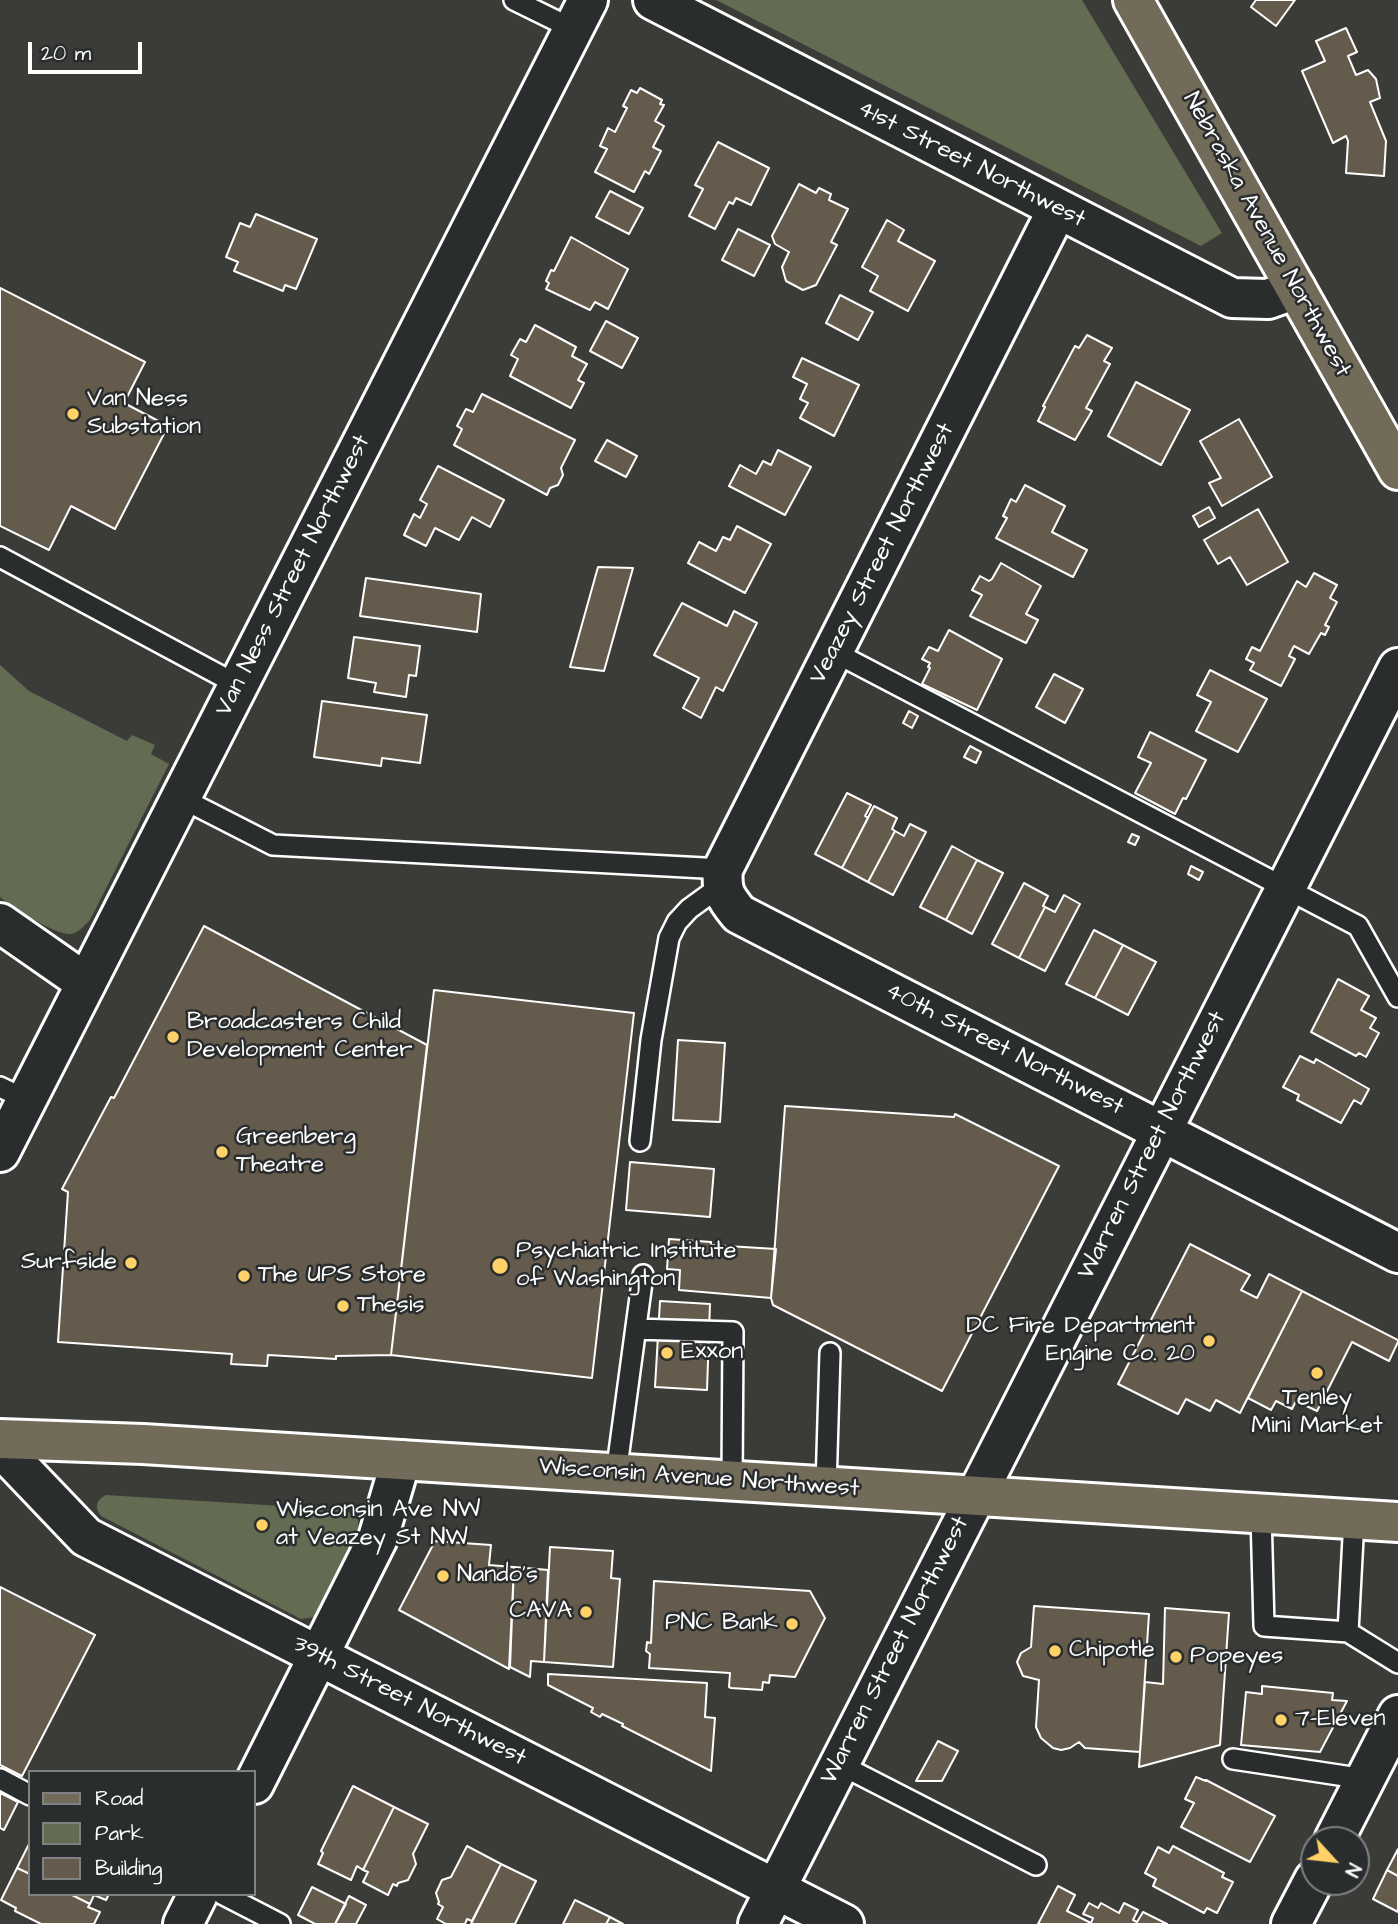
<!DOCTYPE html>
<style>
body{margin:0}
#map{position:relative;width:1398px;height:1924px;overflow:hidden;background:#3b3b37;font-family:"Architects Daughter",sans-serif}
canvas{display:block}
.legend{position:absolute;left:28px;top:1770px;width:228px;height:126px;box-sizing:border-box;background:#2a2d2e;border:2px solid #7f8182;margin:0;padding:9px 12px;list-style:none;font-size:21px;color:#fff}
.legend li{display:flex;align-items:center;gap:14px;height:35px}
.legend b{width:35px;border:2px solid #7f8182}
.north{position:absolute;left:1300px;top:1826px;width:70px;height:70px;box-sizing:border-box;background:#2a2d2e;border:2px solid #7f8182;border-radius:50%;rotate:117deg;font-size:19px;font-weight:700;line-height:28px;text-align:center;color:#fff}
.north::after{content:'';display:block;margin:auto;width:24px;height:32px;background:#ffd166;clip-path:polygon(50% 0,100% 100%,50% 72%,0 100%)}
.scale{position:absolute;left:28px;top:42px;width:114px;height:32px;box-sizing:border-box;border:4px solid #fff;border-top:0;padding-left:9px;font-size:21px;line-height:24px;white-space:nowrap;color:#fff;-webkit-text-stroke:5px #2a2d2e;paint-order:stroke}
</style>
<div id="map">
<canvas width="1398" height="1924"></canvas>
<ul class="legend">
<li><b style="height:9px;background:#726b5a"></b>Road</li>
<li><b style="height:19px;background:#636c52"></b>Park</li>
<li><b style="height:19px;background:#645b4c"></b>Building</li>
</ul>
<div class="north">N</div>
<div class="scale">20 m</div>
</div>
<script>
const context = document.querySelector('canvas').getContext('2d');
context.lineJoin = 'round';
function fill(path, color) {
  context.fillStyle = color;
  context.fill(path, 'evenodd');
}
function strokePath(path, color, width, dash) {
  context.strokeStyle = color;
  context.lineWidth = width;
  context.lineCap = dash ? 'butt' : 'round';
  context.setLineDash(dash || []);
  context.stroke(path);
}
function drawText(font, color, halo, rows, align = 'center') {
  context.font = font + ' "Architects Daughter",sans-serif';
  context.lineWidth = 5;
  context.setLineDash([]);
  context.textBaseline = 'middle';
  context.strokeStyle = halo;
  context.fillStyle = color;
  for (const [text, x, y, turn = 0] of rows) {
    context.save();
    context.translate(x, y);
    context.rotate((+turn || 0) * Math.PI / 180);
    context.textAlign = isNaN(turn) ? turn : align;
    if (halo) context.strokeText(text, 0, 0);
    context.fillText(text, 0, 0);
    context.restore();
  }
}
fill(new Path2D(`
 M716 0H1082L1222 233 1201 246Z
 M0 665 29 691 127 741 132 735 155 745 151 754 169 764 90 920C84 926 77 935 68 934 53 933 11 907 0 897Z
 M106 1495 346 1510 358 1519V1532L319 1611 314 1617 301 1619 101 1516C94 1507 96 1500 106 1495Z`), '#636c52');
const building = new Path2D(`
 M1256 0H1295L1276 26 1251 7Z
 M1346 28 1357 52 1348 56 1356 75 1368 70 1376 79 1380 98 1370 102 1386 141 1384 176 1346 173 1348 141 1346 136 1333 143 1302 71 1325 61 1316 41Z
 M640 88 662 100 660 104 664 105 655 121 664 126 653 147 661 151 649 174 645 171 634 192 595 172 607 149 600 146 608 128 615 132 627 108 623 106 631 90 637 93Z
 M718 142 769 168 751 205 736 198 733 204 729 202 715 229 689 216 703 189 695 185Z
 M799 184 816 193 819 188 831 194 829 200 848 209 831 242 837 245 816 285 803 290 786 281 782 267 789 252 775 244 772 236Z
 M610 191 643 208 629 234 596 217Z
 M256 214 317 239 296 289 285 285 283 291 234 271 238 262 226 257 240 223 250 227Z
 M887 220 904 230 898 241 935 261 908 311 870 291 878 276 862 267Z
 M738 229 770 245 754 276 722 260Z
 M571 237 628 269 608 309 595 302 590 310 546 289 549 283 546 281 551 270 554 271Z
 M0 288 145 362 124 403 168 426 115 529 71 506 49 550 0 526Z
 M840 295 873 312 858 340 826 323Z
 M606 321 638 338 622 368 590 351Z
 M535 325 576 347 572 356 587 364 578 380 584 383 571 408 510 376 518 359 511 355 520 339 526 342Z
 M1087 335 1112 348 1104 361 1110 364 1086 408 1092 411 1075 440 1038 421 1045 407 1043 406 1075 346 1079 348Z
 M802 358 859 385 834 436 800 418 808 403 800 399 807 384 793 377Z
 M1136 382 1190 410 1161 465 1108 436Z
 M482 394 575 440 561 468 563 475 558 485 550 488 547 495 454 445 462 429 457 426 466 409 473 412Z
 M1239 419 1272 477 1222 506 1209 483 1221 478 1200 441Z
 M607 440 637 456 626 477 595 461Z
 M778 450 811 467 785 515 729 486 740 465 756 474 763 461 771 465Z
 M438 466 504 500 490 527 472 517 459 540 435 528 426 546 404 535 414 514 420 518 427 504 420 500Z
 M1025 485 1065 506 1052 532 1087 550 1073 577 996 538 1007 518 1003 516 1011 499 1016 502Z
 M1209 507 1215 518 1199 527 1193 516Z
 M1258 509 1288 562 1247 585 1230 557 1218 564 1204 540Z
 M737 526 771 544 745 593 688 563 699 542 716 551 723 537 730 540Z
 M1001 563 1041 586 1026 614 1038 620 1026 643 970 616 982 595 972 590 980 576 989 581 992 579Z
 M598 567 633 568 604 671 570 667Z
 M1314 573 1337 585 1330 598 1337 602 1325 625 1329 627 1325 635 1321 633 1309 654 1294 646 1289 656 1295 659 1281 686 1250 670 1254 663 1246 659 1252 647 1260 651 1297 581 1306 587Z
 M366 578 481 594 477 632 360 616Z
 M682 603 727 626 734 611 757 623 723 691 716 687 701 718 683 708 699 678 654 655Z
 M949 630 1002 659 977 710 922 684 930 668 928 667 930 663 922 659 929 647 938 651Z
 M354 637 420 646 416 676 409 675 406 697 374 692 376 683 348 678Z
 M1210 670 1267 699 1238 752 1196 731 1211 702 1197 695Z
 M1054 674 1083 689 1065 723 1036 707Z
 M322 701 427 715 420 763 382 758 381 766 314 757Z
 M909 711 918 716 912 728 903 723Z
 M1150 732 1206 760 1186 799 1183 798 1175 814 1135 793 1151 763 1138 757Z
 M970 746 981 752 976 763 964 757Z
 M847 793 871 805 865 816 868 818 842 868 815 854Z
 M874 806 897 818 892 829 895 831 868 882 842 868Z
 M910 824 926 832 893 895 868 882 895 831 904 836Z
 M1132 834 1139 837 1135 845 1128 842Z
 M952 846 977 860 946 920 920 907Z
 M977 860 1003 873 972 934 946 920Z
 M1191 866 1203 872 1199 880 1188 874Z
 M1024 883 1048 896 1043 906 1045 907 1019 958 992 944Z
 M1064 895 1080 904 1045 971 1019 958 1045 907 1055 912Z
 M204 926 427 1045 391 1355 336 1356V1359L268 1355 267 1366 231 1364 232 1354 58 1342 68 1192 62 1189 111 1097 114 1098Z
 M1094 930 1123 945 1095 998 1066 984Z
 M1123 945 1156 962 1128 1015 1095 998Z
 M1338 979 1369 996 1361 1010 1376 1018 1370 1028 1379 1033 1366 1057 1359 1053 1356 1056 1311 1032Z
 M434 990 634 1013 592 1378 391 1355Z
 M678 1040 725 1043 720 1122 673 1120Z
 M1300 1056 1314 1063 1316 1059 1369 1089 1361 1104 1354 1100 1341 1123 1297 1100 1299 1095 1283 1087Z
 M785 1106 954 1117 955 1114 1059 1166 942 1391 773 1305 771 1298Z
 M630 1162 714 1169 710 1217 626 1210Z
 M669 1239 711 1242V1245L776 1249 771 1298 679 1290 680 1270 667 1269Z
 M1190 1244 1250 1275 1241 1290 1257 1298 1269 1274 1302 1291 1240 1413 1216 1400 1210 1411 1186 1399 1178 1414 1118 1384Z
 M1302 1291 1398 1340V1342L1389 1361 1352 1342 1317 1411 1296 1401 1292 1409 1276 1401 1271 1410 1248 1398Z
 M660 1301 710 1304 707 1390 655 1387Z
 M435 1541 491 1545 489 1565 514 1567 509 1669 399 1610Z
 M550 1547 613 1551 611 1578 620 1579 613 1667 544 1662Z
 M514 1567 548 1570 544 1662 531 1661 530 1677 510 1667Z
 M654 1581 810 1591 825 1618 795 1677 770 1675 769 1683 763 1682 762 1690 731 1688 729 1687 730 1673 649 1668 650 1654 646 1651 647 1642 651 1643Z
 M0 1587 95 1635 22 1776 0 1765Z
 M1034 1606 1149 1614 1140 1752 1085 1748 1079 1742 1070 1748 1061 1750 1053 1748 1041 1738 1036 1727 1039 1680 1023 1676 1017 1662 1021 1653 1031 1647Z
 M1165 1608 1229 1613 1220 1745 1139 1767 1145 1682 1163 1684Z
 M548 1674 707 1683 705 1717 715 1718 711 1771 622 1726 623 1724 602 1714 600 1717 591 1712 593 1708 548 1685Z
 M1262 1686 1333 1693 1332 1700 1347 1701 1320 1752 1241 1745 1246 1692 1262 1694Z
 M938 1741 958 1751 942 1781H916Z
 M1196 1777 1206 1781V1780L1275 1816 1250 1862 1181 1827 1194 1803 1185 1799Z
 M353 1786 394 1807 363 1870 357 1866 351 1880 318 1864 323 1853 321 1851Z
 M0 1793 18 1802 4 1830 0 1828Z
 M394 1807 428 1824 413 1854 416 1864 408 1880 398 1883 397 1886 393 1884 388 1895 363 1882 368 1872 363 1870Z
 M30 1842V1874L17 1868Z
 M467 1846 501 1864 472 1921 467 1919 465 1924H446L437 1919 443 1907 438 1904 439 1902 436 1893 442 1880 451 1877Z
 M1173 1846 1224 1873 1222 1877 1233 1882 1217 1913 1207 1908 1204 1913 1153 1886 1156 1879 1145 1873 1158 1847 1169 1853Z
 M1398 1849V1876L1387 1870Z
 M501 1864 536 1881 515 1924H471Z
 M17 1868 30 1874V1894H70L90 1904 88 1907 100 1912 94 1924H41L15 1911 16 1908 1 1900Z
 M1387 1870 1398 1876V1912L1373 1899Z
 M1058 1886 1075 1895 1067 1911 1091 1923 1093 1918 1083 1914 1089 1903 1098 1908 1101 1903 1119 1913 1124 1903 1138 1910 1133 1920 1137 1922 1143 1912 1167 1924H1038Z
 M312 1887 346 1904 335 1924H315L298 1915Z
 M70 1894H109L106 1900 94 1895 90 1904Z
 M349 1896 366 1905 356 1924H335Z
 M575 1900 610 1917 606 1924H563Z
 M610 1917 623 1924H606Z`);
fill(building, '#645b4c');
strokePath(building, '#fff', 2);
const lane = new Path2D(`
 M514 0 573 29
 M0 557 238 685
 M834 652 1358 926 1398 997
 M181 798 273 845 723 869
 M0 1087 27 1100
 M640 1141 651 1040 669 938 677 922 689 909 722 885
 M636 1329 733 1332 732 1481
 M616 1474 643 1275
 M826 1487 830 1353
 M1261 1514 1264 1626 1348 1632 1354 1519
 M1348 1632 1398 1663
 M1233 1759 1365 1779
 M839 1764 1036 1865
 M0 1779 30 1795
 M222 1894 280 1924`);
const street = new Path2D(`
 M653 0 1232 298 1268 299 1296 289
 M1057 210 723 869C721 891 725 897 739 914L1398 1253
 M0 923 86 983
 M0 1447 86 1537 844 1924
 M254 1784 378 1538 401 1460
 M1334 1840 1398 1715
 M183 1924 198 1894
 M758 1924 1398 668
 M1291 1924 1314 1880`);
const secondary = new Path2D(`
 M0 1152 588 0`);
const primary = new Path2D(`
 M1133 0 1398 470
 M0 1439 143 1444 1398 1522`);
strokePath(lane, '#fff', 24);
strokePath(street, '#fff', 44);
strokePath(secondary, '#fff', 44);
strokePath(primary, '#fff', 44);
strokePath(lane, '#2a2d2e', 19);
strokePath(street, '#2a2d2e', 38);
strokePath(secondary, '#2a2d2e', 38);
strokePath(primary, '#726b5a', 38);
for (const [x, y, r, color] of [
 [73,414,7,"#ffd166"],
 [173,1037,7,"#ffd166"],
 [222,1152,7,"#ffd166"],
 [131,1263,7,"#ffd166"],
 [500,1266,9,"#ffd166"],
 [244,1276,7,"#ffd166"],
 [343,1306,7,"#ffd166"],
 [1209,1341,7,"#ffd166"],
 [667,1353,7,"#ffd166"],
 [1317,1373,7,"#ffd166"],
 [262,1525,7,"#ffd166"],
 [443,1576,7,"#ffd166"],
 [586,1612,7,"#ffd166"],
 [792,1624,7,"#ffd166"],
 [1055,1651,7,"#ffd166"],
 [1176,1657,7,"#ffd166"],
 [1281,1720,7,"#ffd166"]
]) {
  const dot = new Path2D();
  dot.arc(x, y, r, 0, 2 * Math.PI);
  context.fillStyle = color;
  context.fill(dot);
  strokePath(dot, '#2a2d2e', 2.5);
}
drawText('24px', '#fff', '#2a2d2e', [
 ["41st Street Northwest",971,165,27],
 ["Nebraska Avenue Northwest",1266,235,61],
 ["Veazey Street Northwest",883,554,-63],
 ["Van Ness Street Northwest",294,576,-63],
 ["40th Street Northwest",1004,1050,27],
 ["Warren Street Northwest",1153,1146,-63],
 ["Wisconsin Avenue Northwest",699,1479,4],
 ["Warren Street Northwest",896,1651,-63],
 ["39th Street Northwest",409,1702,27]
]);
drawText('24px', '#fff', '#2a2d2e', [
 ["Van Ness",87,400],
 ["Substation",87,428],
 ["Broadcasters Child",187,1023],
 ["Development Center",187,1051],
 ["Greenberg",236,1138],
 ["Theatre",236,1166],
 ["Psychiatric Institute",516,1252],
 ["of Washington",516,1280],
 ["Surfside",117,1263,"right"],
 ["The UPS Store",258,1276],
 ["Thesis",357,1306],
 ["DC Fire Department",1195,1327,"right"],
 ["Engine Co. 20",1195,1355,"right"],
 ["Exxon",681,1353],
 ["Tenley",1317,1399,"center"],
 ["Mini Market",1317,1427,"center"],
 ["Wisconsin Ave NW",276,1511],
 ["at Veazey St NW",276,1539],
 ["Nando's",457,1576],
 ["CAVA",572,1612,"right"],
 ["PNC Bank",778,1624,"right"],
 ["Chipotle",1069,1651],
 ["Popeyes",1190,1657],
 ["7-Eleven",1295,1720]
], 'left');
</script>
